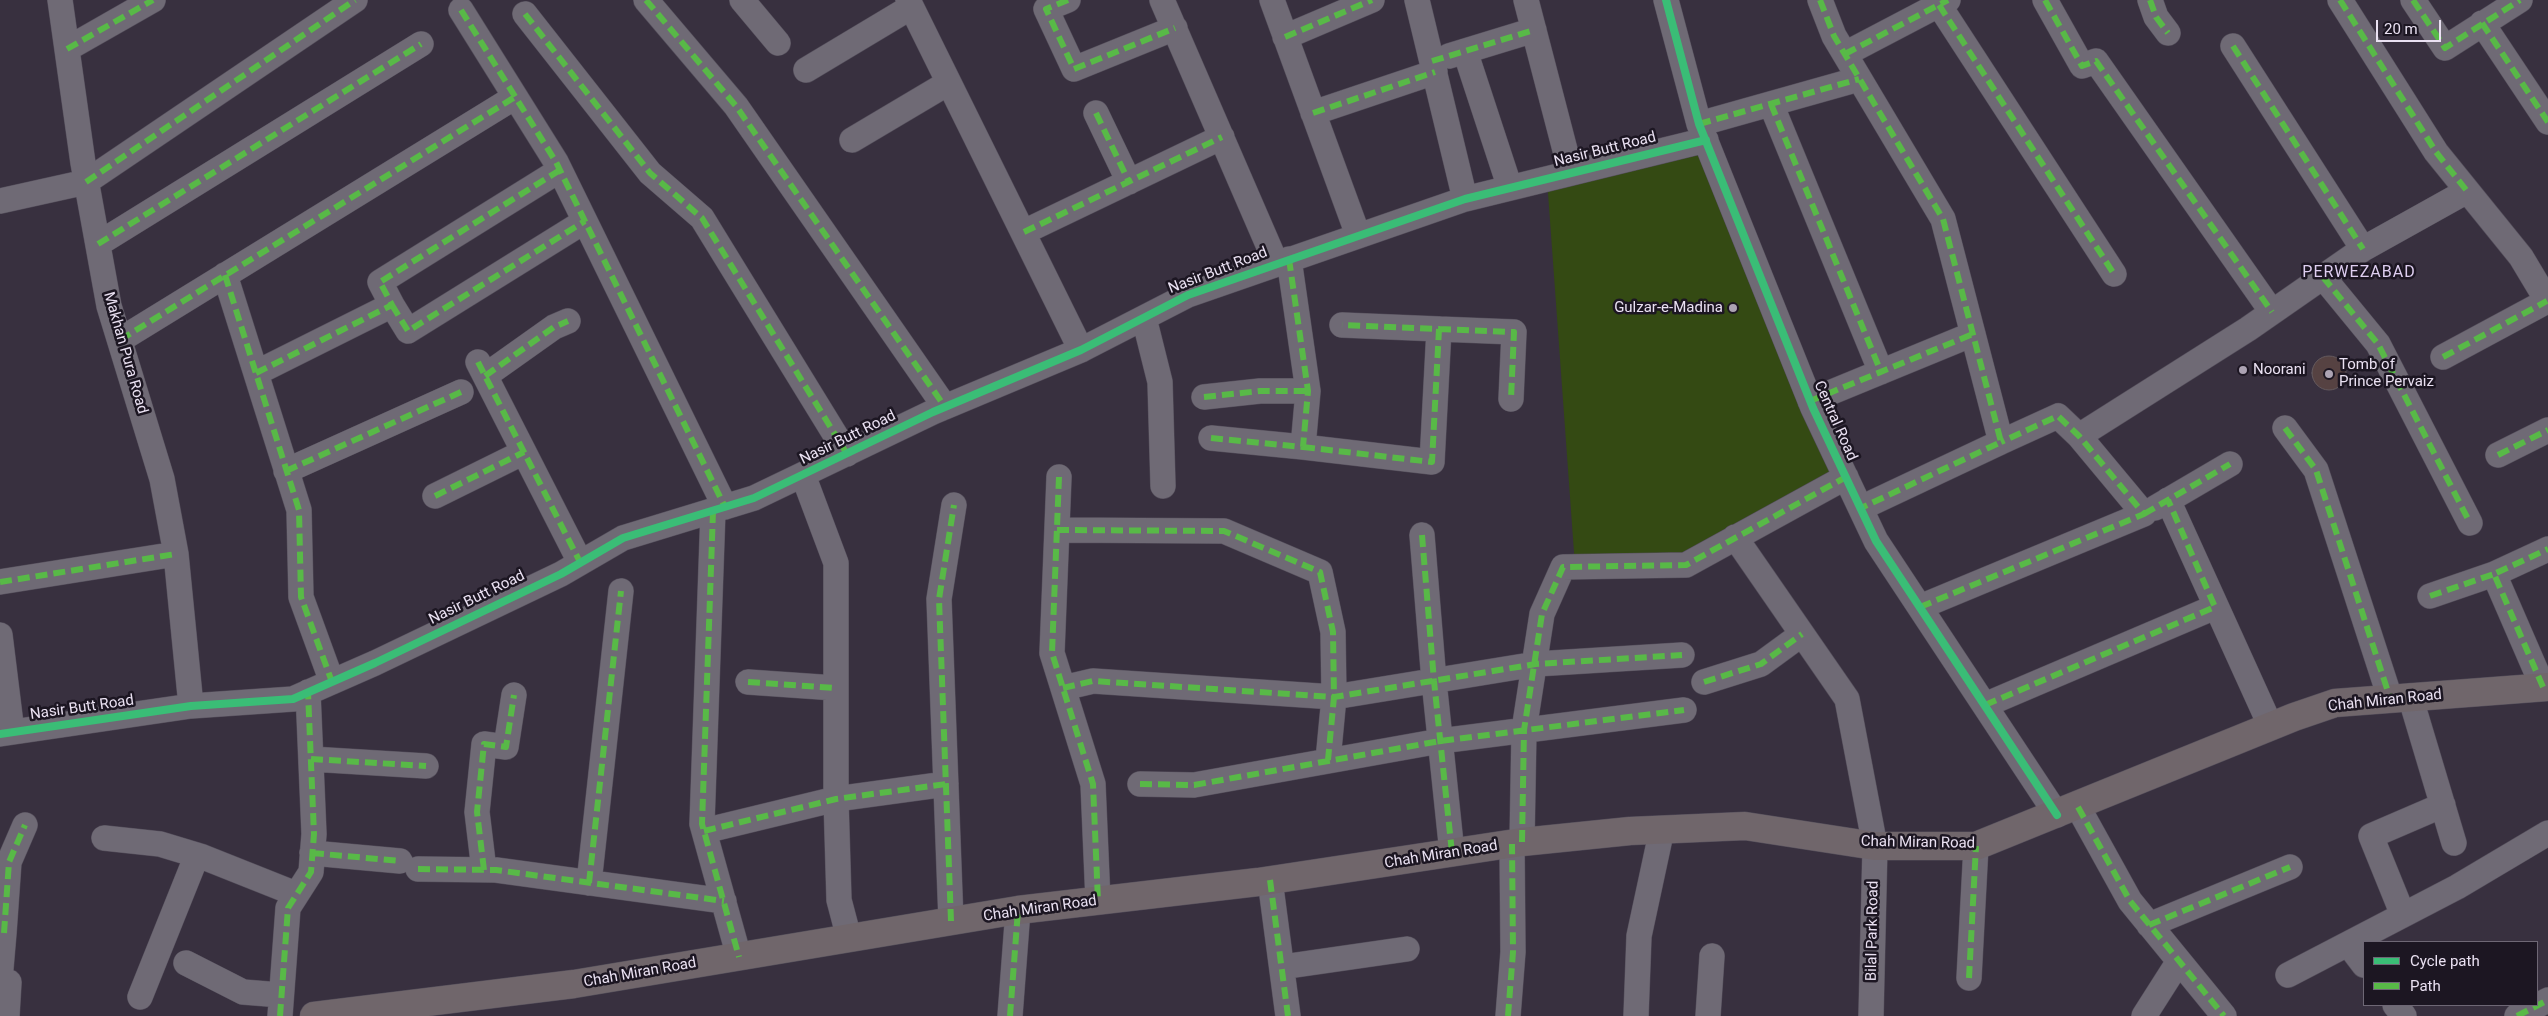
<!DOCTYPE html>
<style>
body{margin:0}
#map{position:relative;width:2548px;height:1016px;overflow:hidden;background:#38303f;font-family:Roboto,sans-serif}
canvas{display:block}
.legend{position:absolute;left:2363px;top:941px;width:175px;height:65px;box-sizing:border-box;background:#1c1622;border:1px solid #6e6775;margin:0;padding:6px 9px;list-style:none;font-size:15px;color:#eae1f2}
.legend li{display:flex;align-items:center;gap:10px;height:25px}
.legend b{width:25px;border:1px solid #6e6775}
.scale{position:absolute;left:2376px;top:20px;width:65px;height:22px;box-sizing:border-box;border:2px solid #eae1f2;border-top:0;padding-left:6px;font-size:15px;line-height:18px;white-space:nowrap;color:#eae1f2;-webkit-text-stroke:4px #1c1622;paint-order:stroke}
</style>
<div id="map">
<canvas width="2548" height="1016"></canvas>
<ul class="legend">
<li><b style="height:6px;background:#3abd76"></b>Cycle path</li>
<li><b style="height:6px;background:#58b947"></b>Path</li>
</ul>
<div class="scale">20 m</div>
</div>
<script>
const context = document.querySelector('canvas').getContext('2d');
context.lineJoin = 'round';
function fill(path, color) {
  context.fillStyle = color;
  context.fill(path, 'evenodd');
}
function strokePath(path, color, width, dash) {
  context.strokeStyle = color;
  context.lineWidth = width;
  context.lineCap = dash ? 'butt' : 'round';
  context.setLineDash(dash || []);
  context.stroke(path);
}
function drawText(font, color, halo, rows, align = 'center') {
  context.font = font + ' Roboto,sans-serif';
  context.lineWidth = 5;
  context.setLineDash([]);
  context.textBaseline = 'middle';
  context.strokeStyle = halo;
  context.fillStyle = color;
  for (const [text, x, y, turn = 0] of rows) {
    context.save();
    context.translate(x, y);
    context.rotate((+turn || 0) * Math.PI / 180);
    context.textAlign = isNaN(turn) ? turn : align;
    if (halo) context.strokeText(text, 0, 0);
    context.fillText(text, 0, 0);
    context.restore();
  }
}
fill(new Path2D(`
 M1706 140 1846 477 1686 565 1575 566 1547 179Z`), '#344a13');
const building = new Path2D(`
 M2312 373a17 17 0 1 1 34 0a17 17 0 1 1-34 0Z`);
fill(building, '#564242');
strokePath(building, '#645a5e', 1);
const minor = new Path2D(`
 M60 0 83 163 109 306 162 479 176 554 191 706
 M646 0 736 106 945 407
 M742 0 778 43
 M908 0 1081 350
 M1068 0 1046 9 1074 69 1175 28
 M1162 0 1276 263
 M1272 0 1358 235
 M1417 0 1465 199
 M1526 0 1571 173
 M1666 0 1699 124 1813 408 1876 541 2057 815
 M1820 0 1834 36 1943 219 2001 442 1861 508
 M2045 0 2082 66 2096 61 2272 312
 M2150 0 2156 17 2168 33
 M2340 0 2436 152 2521 257 2548 302
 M2413 0 2445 48 2520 0
 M1939 5 2114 274
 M461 10 556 162 725 507
 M525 14 650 173 702 218 847 454
 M2482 23 2548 122
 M1285 37 1372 0
 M2233 46 2363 249
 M67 49 153 0
 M1465 51 1510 188
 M1845 54 1948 0
 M1449 56 1534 30
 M806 70 911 7
 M1771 104 1881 372
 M1096 113 1129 182
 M1313 113 1435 72
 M1699 124 1859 79
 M852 140 948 83
 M0 201 86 182 355 0
 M1024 232 1222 137
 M98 244 421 44
 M225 275 299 510 301 597 332 682
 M2323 277 2378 344 2470 523
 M392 305 408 331 585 221
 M1144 318 1160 382 1163 486
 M1439 329 1514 332 1511 399
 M120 340 515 97
 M2443 357 2547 301
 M478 362 580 562
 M256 373 392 305 380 282 560 170
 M485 376 554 327 568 321
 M1204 397 1260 391H1308
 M1810 401 1973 334
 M2285 428 2316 470 2390 698
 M2079 436 2248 329 2363 249 2467 191
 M1211 438 1303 447 1308 391 1289 259
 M1303 447 1432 462 1439 329 1342 325
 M2498 455 2548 430
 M286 471 461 392
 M803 475 836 563V799L839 900 849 938
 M1059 477 1052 653 1093 784 1098 901
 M435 496 524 452
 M2168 500 2271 727
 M2155 508 2230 464
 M713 511 702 824 739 957
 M1057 530 1224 531 1320 572 1333 632 1334 697 1328 760
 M1422 535 1434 681 1452 853
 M1735 537 1847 699 1875 846 1871 1016
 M0 582 176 554
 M2430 596 2494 574
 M1920 607 2144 514 2079 436 2058 416 2001 442
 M0 635 12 732
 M748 682 835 688
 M1704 682 1761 664 1802 634
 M2543 687 2494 574 2548 549
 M1063 688 1093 681 1334 697 1536 664 1682 655
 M2410 696 2454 843
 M1985 705 2215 607
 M0 734 191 706 293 699 375 663 561 574 623 538 754 498 933 412 1081 350 1188 295 1465 199 1706 140
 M311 759 426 766
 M1140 784 1194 785 1440 741 1684 710
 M2078 807 2130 901 2224 1016
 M704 831 836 799 946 784
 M104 838 160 844 203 857 296 894
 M1522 842 1524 730 1542 614 1563 567 1686 565 1846 477
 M312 853 400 861
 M418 869 496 870 724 901
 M484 870 477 812 484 744 506 747 514 695
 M1270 880 1288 1016
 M589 883 621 591
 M2403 915 2371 836 2443 805
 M951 921 939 599 954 505
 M2149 925 2290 867
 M0 933H4L0 980 9 982 7 1016
 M4 933 9 862 25 825
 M2348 944 2364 965
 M186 963 243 992 281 995
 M1282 967 1407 949
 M2288 975 2457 887 2548 833
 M1969 978 1976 846
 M140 997 197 855
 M2395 1005 2404 1016
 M280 1016 288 908 311 872 314 834 308 692
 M1010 1016 1018 910
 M1508 1016 1513 952 1512 844
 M1636 1016 1639 936 1662 829
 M1708 1016 1712 956
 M2144 1016 2179 961
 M2517 1016 2548 1000`);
const major = new Path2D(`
 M314 1016 574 984 1018 910 1258 882 1522 842 1630 831 1745 826 1875 846H1976L2294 717 2335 703 2548 687`);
strokePath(minor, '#544e5b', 26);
strokePath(major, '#544e5b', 29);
strokePath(minor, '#6f6a75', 25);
strokePath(major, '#70666b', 28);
strokePath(new Path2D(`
 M646 0 736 106 945 407
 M1068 0 1046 9 1074 69 1175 28
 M1820 0 1834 36 1943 219 2001 442 1861 508
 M2045 0 2082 66 2096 61 2272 312
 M2150 0 2156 17 2168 33
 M2340 0 2436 152 2467 191
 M2413 0 2445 48 2520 0
 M1939 5 2114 274
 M461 10 556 162 725 507
 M525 14 650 173 702 218 847 454
 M2482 23 2548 122
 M1285 37 1372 0
 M2233 46 2363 249
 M67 49 153 0
 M1845 54 1948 0
 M1432 61 1534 30
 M1771 104 1881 372
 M1096 113 1129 182
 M1313 113 1435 72
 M1699 124 1859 79
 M86 182 355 0
 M1024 232 1222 137
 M98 244 421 44
 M225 275 299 510 301 597 332 682
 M2323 277 2378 344 2470 523
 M392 305 408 331 585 221
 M1439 329 1514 332 1511 399
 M120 340 515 97
 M2443 357 2547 301
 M478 362 580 562
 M256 373 392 305 380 282 560 170
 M485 376 554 327 568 321
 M1204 397 1260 391H1308
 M1810 401 1973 334
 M2285 428 2316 470 2390 698
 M1211 438 1303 447 1308 391 1289 259
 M1303 447 1432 462 1439 329 1342 325
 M2498 455 2548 430
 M286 471 461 392
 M1059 477 1052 653 1093 784 1098 901
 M435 496 524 452
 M713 511 702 824 739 957
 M2144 514 2230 464
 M1057 530 1224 531 1320 572 1333 632 1334 697 1328 760
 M1422 535 1434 681 1452 853
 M0 582 176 554
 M2430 596 2494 574
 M1920 607 2144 514 2079 436 2058 416 2001 442
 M748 682 835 688
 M1704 682 1761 664 1802 634
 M2543 687 2494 574 2548 549
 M1063 688 1093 681 1334 697 1536 664 1682 655
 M1985 705 2215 607 2168 500
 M311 759 426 766
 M1140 784 1194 785 1440 741 1684 710
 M2078 807 2130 901 2224 1016
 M704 831 836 799 946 784
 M1522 842 1524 730 1542 614 1563 567 1686 565 1846 477
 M312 853 400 861
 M418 869 496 870 724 901
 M484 870 477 812 484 744 506 747 514 695
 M1270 880 1288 1016
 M589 883 621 591
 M951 921 939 599 954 505
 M2149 925 2290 867
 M4 933 9 862 25 825
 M1969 978 1976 846
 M280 1016 288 908 311 872 314 834 308 692
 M1010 1016 1018 910
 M1508 1016 1513 952 1512 844
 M2517 1016 2548 1000`), '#58b947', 6, [12, 6]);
strokePath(new Path2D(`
 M1666 0 1699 124 1813 408 1876 541 2057 815
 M0 734 191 706 293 699 375 663 561 574 623 538 754 498 933 412 1081 350 1188 295 1465 199 1706 140`), '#3abd76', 8);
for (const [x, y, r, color] of [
 [1733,308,5,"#aca3b3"],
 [2243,370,5,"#aca3b3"],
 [2329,374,5,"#aca3b3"]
]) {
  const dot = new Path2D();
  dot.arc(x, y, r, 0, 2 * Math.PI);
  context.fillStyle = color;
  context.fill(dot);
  strokePath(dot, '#1c1622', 2);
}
drawText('15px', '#eae1f2', '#1c1622', [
 ["Nasir Butt Road",1605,150,-14],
 ["Nasir Butt Road",1218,271,-21],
 ["Makhan Pura Road",125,353,74],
 ["Central Road",1835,421,66],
 ["Nasir Butt Road",848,438,-26],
 ["Nasir Butt Road",477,598,-26],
 ["Chah Miran Road",2385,701,-6],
 ["Nasir Butt Road",82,708,-8],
 ["Chah Miran Road",1918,843,1],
 ["Chah Miran Road",1441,855,-9],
 ["Chah Miran Road",1040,909,-8],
 ["Bilal Park Road",1873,931,-89],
 ["Chah Miran Road",640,973,-10]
]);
drawText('15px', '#eae1f2', '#1c1622', [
 ["Gulzar-e-Madina",1723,308,"right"],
 ["Tomb of",2339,365],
 ["Prince Pervaiz",2339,382],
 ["Noorani",2253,370]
], 'left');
context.letterSpacing = '1px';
drawText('16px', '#decef0', '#1c1622', [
 ["PERWEZABAD",2359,273]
]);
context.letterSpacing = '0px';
</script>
